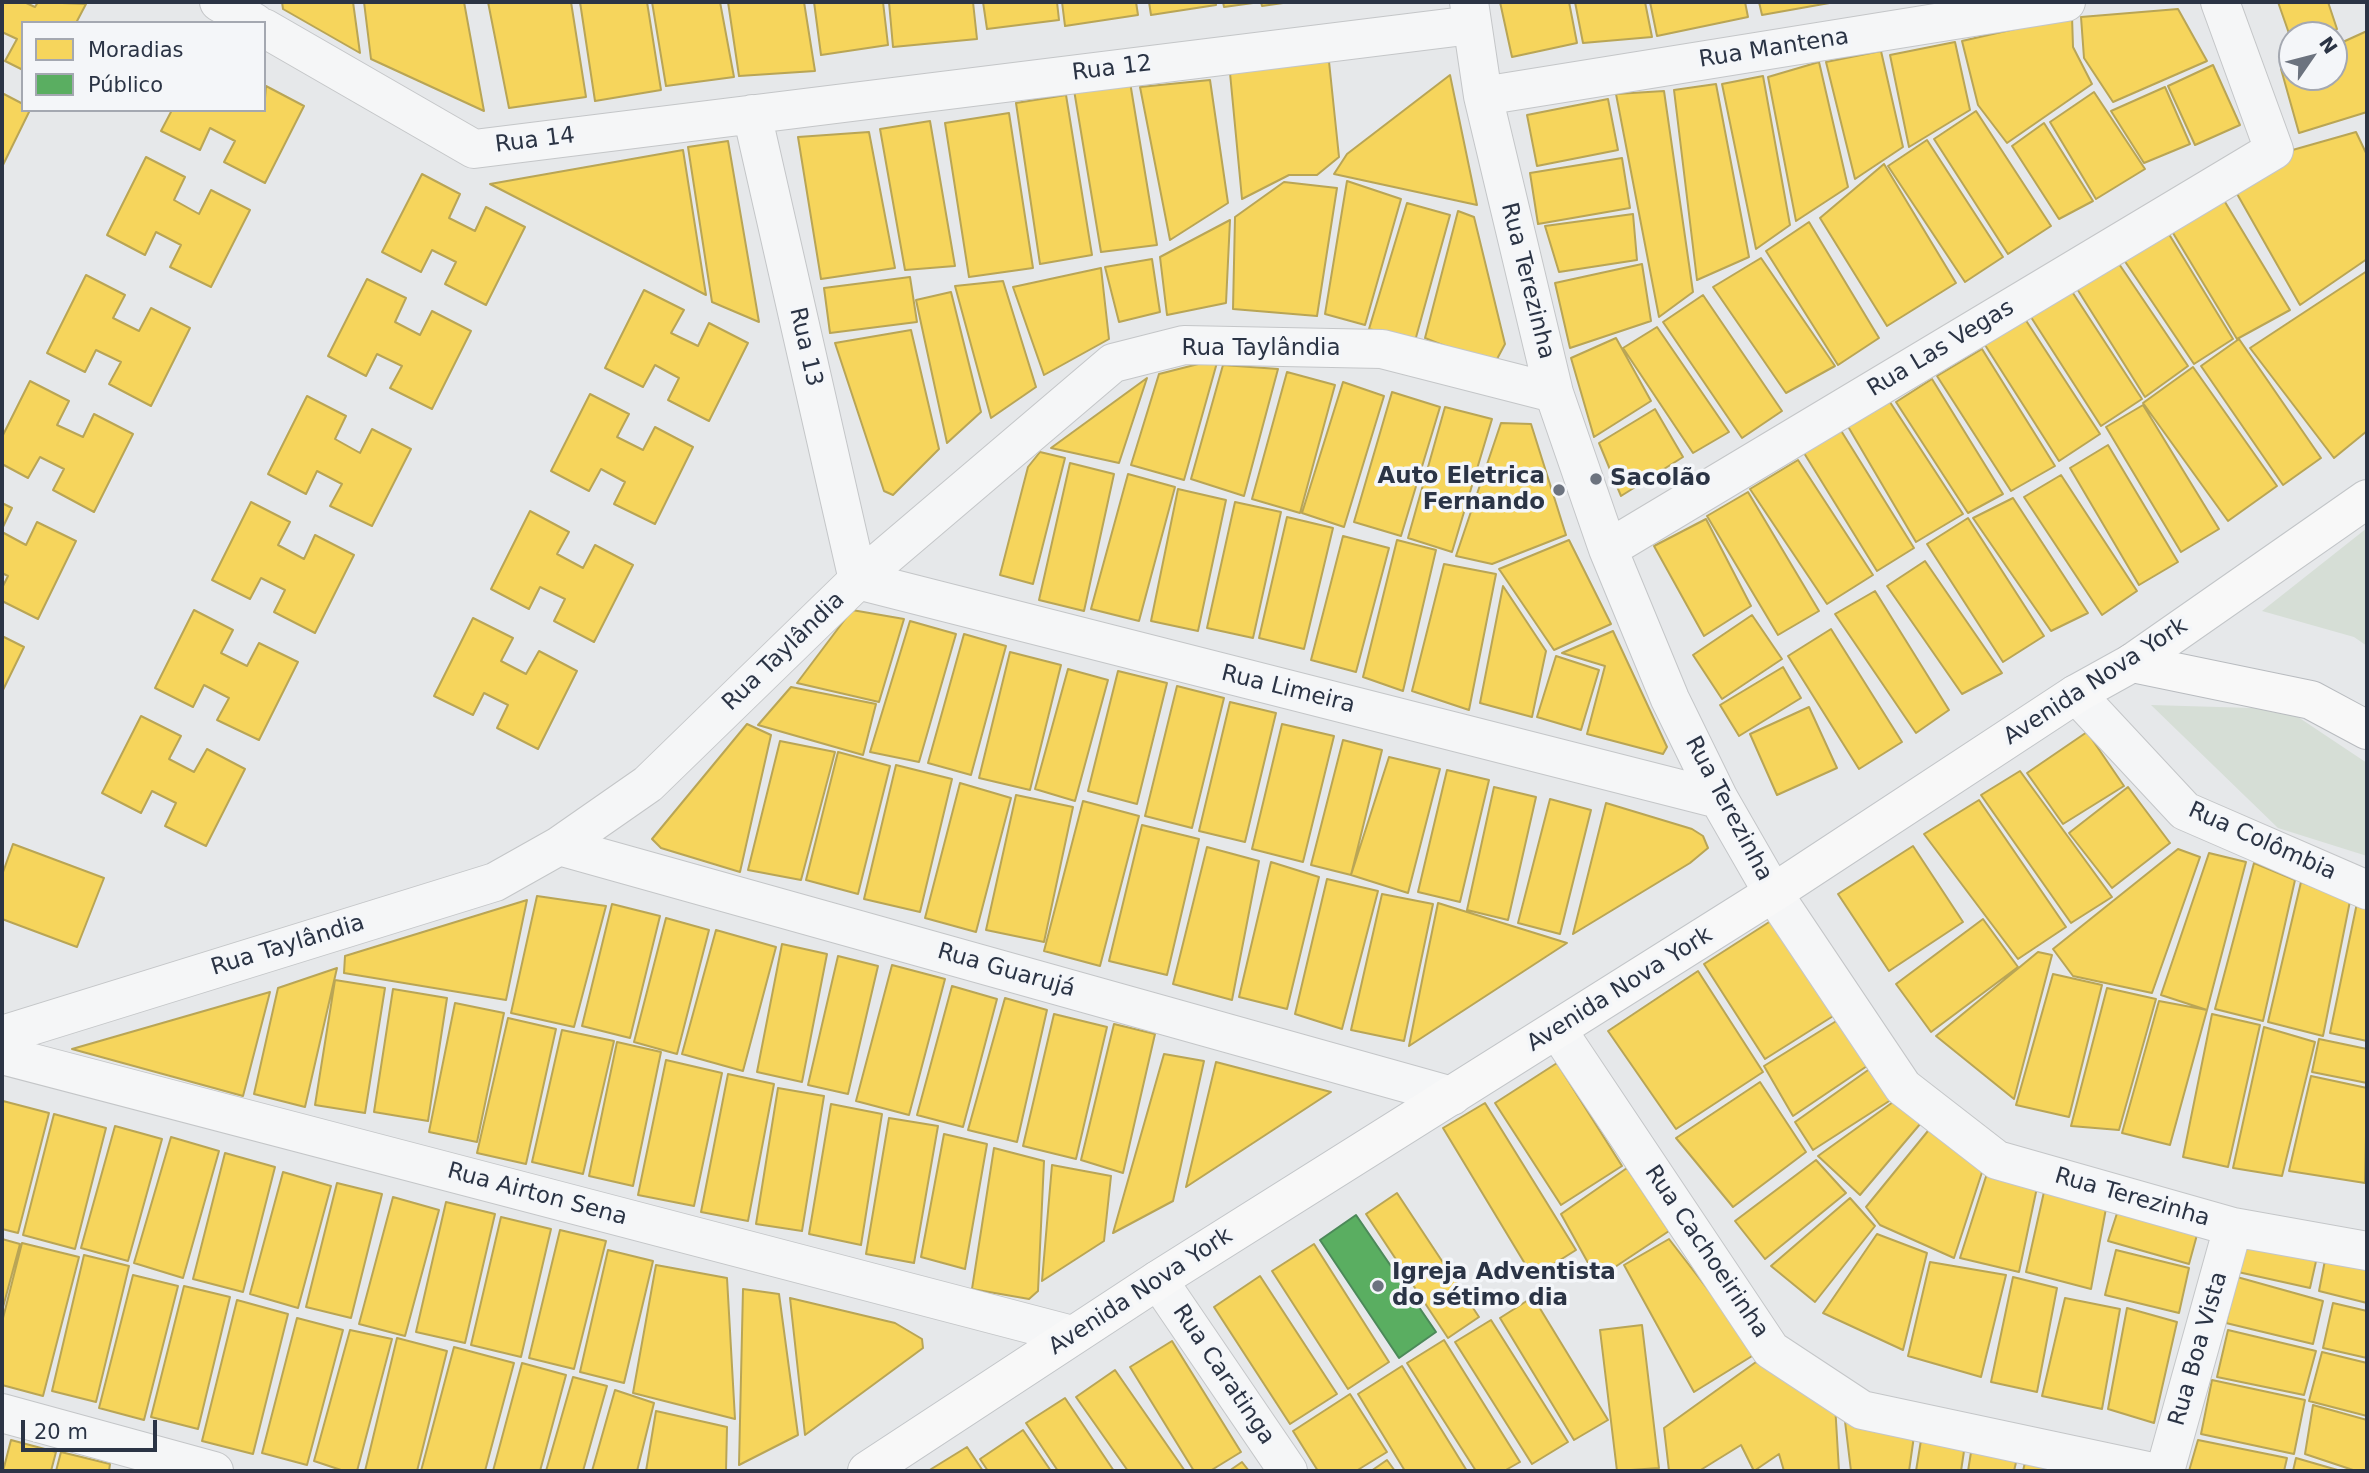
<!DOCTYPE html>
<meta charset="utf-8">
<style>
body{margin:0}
#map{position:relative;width:2369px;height:1473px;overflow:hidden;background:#e6e8ea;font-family:"DejaVu Sans",sans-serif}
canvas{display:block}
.frame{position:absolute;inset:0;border:4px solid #2b3445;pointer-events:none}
.legend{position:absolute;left:21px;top:21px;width:245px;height:91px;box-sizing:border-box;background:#f4f6f9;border:2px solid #a4a8b1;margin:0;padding:9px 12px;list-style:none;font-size:21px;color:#2b3445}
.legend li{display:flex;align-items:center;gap:14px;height:35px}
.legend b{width:35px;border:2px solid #a4a8b1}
.north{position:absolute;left:2278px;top:21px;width:70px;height:70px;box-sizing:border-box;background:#f4f6f9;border:2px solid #a4a8b1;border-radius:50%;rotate:55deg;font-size:19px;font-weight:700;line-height:28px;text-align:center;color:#2b3445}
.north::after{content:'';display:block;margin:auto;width:24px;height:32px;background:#6c737f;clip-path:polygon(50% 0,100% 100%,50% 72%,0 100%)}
.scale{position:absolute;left:21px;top:1420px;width:136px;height:32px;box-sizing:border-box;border:4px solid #2b3445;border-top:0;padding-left:9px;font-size:21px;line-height:24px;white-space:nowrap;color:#2b3445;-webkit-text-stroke:5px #f4f6f9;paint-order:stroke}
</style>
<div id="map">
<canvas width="2369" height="1473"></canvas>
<div class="frame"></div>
<ul class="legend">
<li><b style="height:19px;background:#f6d55c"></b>Moradias</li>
<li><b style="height:19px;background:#5aae61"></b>Público</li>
</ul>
<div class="north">N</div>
<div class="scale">20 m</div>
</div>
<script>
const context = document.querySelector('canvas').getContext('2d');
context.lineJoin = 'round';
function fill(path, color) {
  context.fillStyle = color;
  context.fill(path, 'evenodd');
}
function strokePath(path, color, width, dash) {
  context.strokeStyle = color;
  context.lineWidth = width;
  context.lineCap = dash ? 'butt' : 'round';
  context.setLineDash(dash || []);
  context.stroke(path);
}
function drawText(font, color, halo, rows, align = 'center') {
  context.font = font + ' "DejaVu Sans",sans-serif';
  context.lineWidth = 7;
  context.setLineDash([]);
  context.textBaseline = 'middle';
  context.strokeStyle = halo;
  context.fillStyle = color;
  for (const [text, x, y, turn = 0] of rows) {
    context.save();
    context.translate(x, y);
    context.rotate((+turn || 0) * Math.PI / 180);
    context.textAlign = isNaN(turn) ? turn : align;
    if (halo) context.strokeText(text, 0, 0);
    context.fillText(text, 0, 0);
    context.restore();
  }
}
fill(new Path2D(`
 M2367 528V646L2354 637 2262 611Z
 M2151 705 2286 709 2367 763V856L2278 828Z`), '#d6ded6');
const homes = new Path2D(`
 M2 2H24L35 7 38 2 86 4 76 23H23V70L5 61 17 39 2 32Z
 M282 2H353L360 53 283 9Z
 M364 2H464L484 111 371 59Z
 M488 2H571L586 97 509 108Z
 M580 2H647L661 90 595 101Z
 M652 2H720L734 77 666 86Z
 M728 2H804L815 71 739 76Z
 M814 2H883L888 45 821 55Z
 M889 2H973L977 39 893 47Z
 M983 2H1057L1059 20 987 29Z
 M1062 2H1136L1138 15 1065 26Z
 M1149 2H1216V5L1151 15Z
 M1223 2H1252L1253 3 1224 7Z
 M1261 2H1290L1262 6Z
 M1500 2H1569L1577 43 1512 57Z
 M1575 2H1645L1652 37 1583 43Z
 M1650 2H1745L1748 17 1657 36Z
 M1759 2H1835L1762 15Z
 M2278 2H2328L2337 29 2321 35H2292V42Z
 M2178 9 2207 61 2113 102 2084 58 2081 17Z
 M2072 16 2073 47 2092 84 2007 143 1978 105 1962 41Z
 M2367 31V112L2299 133 2281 69 2292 64V77H2334V46Z
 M1955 42 1970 110 1909 147 1890 55Z
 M1881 51 1903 147 1855 179 1826 62Z
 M1328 52 1339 157 1317 175H1289L1242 199 1230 73Z
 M1819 62 1848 187 1796 221 1768 77Z
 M2213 65 2240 125 2195 145 2168 86Z
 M1450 75 1477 205 1334 174 1347 154Z
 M1763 76 1790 225 1756 249 1722 84Z
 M1210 80 1228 203 1170 240 1140 87Z
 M1130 82 1157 245 1101 252 1074 90Z
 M1716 84 1749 257 1697 280 1674 90Z
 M266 86 304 106 265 183 224 162 235 141 210 128 200 150 161 131 172 110H264Z
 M2165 87 2190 144 2144 163 2111 111Z
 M1664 91 1693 292 1659 317 1616 94Z
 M2094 92 2145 169 2096 199 2050 122Z
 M2 93 23 104V110H30L2 167Z
 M1066 95 1092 255 1040 264 1016 103Z
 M1608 99 1618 150 1537 166 1527 115Z
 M1976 111 2051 226 2008 254 1934 139Z
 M1009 113 1033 268 969 277 945 123Z
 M930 121 955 266 905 270 880 129Z
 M2044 123 2093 201 2059 219 2012 146Z
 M869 132 895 268 821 279 798 137Z
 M2356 132 2367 155V259L2300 305 2232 185 2289 151Z
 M1927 140 2003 257 1965 282 1888 166Z
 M728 141 759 322 712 302 688 147Z
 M683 150 706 295 490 184Z
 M146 157 185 177 174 200 199 214 211 190 250 210 211 287 170 267 181 245 156 232 145 255 107 235Z
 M1622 158 1630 208 1538 224 1530 173Z
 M1884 164 1956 283 1887 326 1820 218Z
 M422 174 460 194 449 218 475 231 486 207 525 227 486 305 445 284 456 262 432 250 421 272 382 252Z
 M1347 181 1401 199 1365 325 1325 314Z
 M1284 182 1337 188 1317 316 1233 309 1235 217Z
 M2222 197 2290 310 2237 339 2170 228Z
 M1407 203 1450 215 1415 341 1369 329Z
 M1458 211 1474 217 1505 344 1497 359 1485 362 1425 338Z
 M1633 214 1637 260 1559 272 1545 226Z
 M1230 220 1226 303 1167 315 1160 257Z
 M1809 222 1879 338 1838 365 1766 251Z
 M2164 226 2233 339 2194 364 2120 254Z
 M1761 258 1835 366 1786 393 1713 287Z
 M2115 258 2188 366 2145 397 2074 284Z
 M1152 259 1160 312 1119 322 1105 267Z
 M1642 264 1651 321 1570 348 1555 283Z
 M1101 268 1109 339 1044 375 1013 287Z
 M2367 271V431L2334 458 2250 348Z
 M86 275 125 295 113 318 139 331 151 308 190 328 151 406 109 384 121 362 96 350 85 372 47 353Z
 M910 277 917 322 830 333 824 288Z
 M367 279 406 298 395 322 420 335 432 311 471 331 432 409 390 388 402 366 377 354 366 376 328 356Z
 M1003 281 1036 387 991 418 955 286Z
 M2069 287 2142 399 2101 426 2029 314Z
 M644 290 684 310 671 333 698 346 709 323 748 343 709 421 668 400 679 378 655 365 643 387 605 368Z
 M951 292 981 412 947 443 916 300Z
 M1703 295 1782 411 1742 438 1663 322Z
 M2025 319 2100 434 2059 461 1985 345Z
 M1657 327 1729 432 1693 453 1623 348Z
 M911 330 939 449 893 495 884 491 835 343Z
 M1616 338 1651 401 1594 437 1571 358Z
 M2239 339 2321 458 2283 485 2201 366Z
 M1982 349 2055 466 2011 491 1937 376Z
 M1218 359 1184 480 1131 465 1159 374Z
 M1223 365 1278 369 1244 496 1191 479Z
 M2193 367 2277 486 2228 521 2143 403Z
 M1287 372 1335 385 1300 513 1252 499Z
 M1147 378 1119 463 1051 448Z
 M1932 379 2003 494 1968 513 1896 402Z
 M30 381 69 401 57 425 83 437 94 414 133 434 94 512 53 490 64 469 40 457 28 478 2 464V437Z
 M1343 382 1384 396 1344 527 1302 513Z
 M1392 392 1440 407 1401 536 1354 522Z
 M590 394 629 414 617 437 643 450 655 427 693 447 655 524 614 504 625 482 601 469 589 491 551 471Z
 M307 396 346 416 335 439 360 453 372 429 411 449 372 526 330 506 342 484 317 471 306 494 268 474Z
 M1886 396 1963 514 1916 542 1843 418Z
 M2143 405 2219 529 2181 552 2106 427Z
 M1445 407 1492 419 1452 552 1408 538Z
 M1655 409 1683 457 1621 496 1599 443Z
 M1501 423 1531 424 1566 535 1492 564 1456 556Z
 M1840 429 1914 548 1877 571 1804 453Z
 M2108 445 2178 562 2139 585 2070 468Z
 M1040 452 1065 458 1033 584 1000 575 1028 467Z
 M1798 460 1873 575 1827 604 1750 489Z
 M1070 463 1114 474 1084 611 1039 600Z
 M1128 474 1175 487 1139 621 1091 609Z
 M2061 475 2137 591 2102 615 2024 497Z
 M1178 489 1226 500 1198 631 1151 621Z
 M1748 492 1819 611 1778 635 1707 516Z
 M2013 498 2088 613 2051 631 1973 518Z
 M251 502 290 522 278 545 304 559 315 535 354 555 315 633 274 612 285 590 261 578 250 599 212 580Z
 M1235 502 1281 512 1253 638 1207 628Z
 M2 503 12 508 2 529Z
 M530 511 569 532 557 554 583 568 595 545 633 565 594 642 554 621 565 599 540 587 529 609 491 589Z
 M1287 517 1333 528 1304 649 1259 638Z
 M1968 518 2044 636 2003 662 1927 544Z
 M1706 519 1751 606 1704 636 1654 546Z
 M37 522 76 541 38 619 2 601V588L8 576 2 573V532L26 545Z
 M1343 536 1389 548 1356 672 1311 660Z
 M1397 540 1436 550 1403 691 1363 677Z
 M1569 540 1611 624 1554 650 1499 569Z
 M1925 561 2002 673 1962 694 1887 586Z
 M1444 564 1496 574 1469 710 1412 691Z
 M1503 586 1546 651 1532 717 1480 703Z
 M1875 591 1949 710 1916 733 1835 614Z
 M194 610 233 630 221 653 247 666 259 643 298 662 259 740 217 720 229 698 204 685 193 707 155 688Z
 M852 610 904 619 879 702 797 683Z
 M1752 615 1782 659 1722 699 1693 655Z
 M473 618 513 638 501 661 526 674 539 651 577 671 538 749 497 728 508 705 484 693 473 715 434 696Z
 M910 621 956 634 919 762 870 752Z
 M1831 629 1902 742 1859 769 1788 656Z
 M1613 631 1667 747 1663 754 1587 734 1605 666 1562 653Z
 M964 634 1006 646 971 775 928 763Z
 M2 636 24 647 2 692Z
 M1010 652 1061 665 1030 790 979 778Z
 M1556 656 1599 670 1581 730 1537 717Z
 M1783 667 1801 698 1739 736 1720 705Z
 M1068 669 1108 680 1075 801 1035 789Z
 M1118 671 1167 683 1137 804 1088 791Z
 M1177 686 1224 698 1192 828 1145 816Z
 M791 687 876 704 863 755 758 725Z
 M1230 702 1276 713 1245 842 1199 831Z
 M1809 707 1837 768 1777 795 1750 734Z
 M141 716 181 736 169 759 194 772 207 749 245 769 206 846 165 826 176 803 152 791 141 813 102 793Z
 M747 724 771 735 740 872 661 848 652 839Z
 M1282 724 1334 736 1303 862 1252 849Z
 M2087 732 2124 786 2063 824 2027 773Z
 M1343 740 1382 750 1351 875 1311 865Z
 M780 741 835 752 801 880 748 870Z
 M838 752 890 766 858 894 806 880Z
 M1389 757 1440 769 1408 893 1351 875Z
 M896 765 952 779 920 912 864 899Z
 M1447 770 1489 780 1460 902 1418 892Z
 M2020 771 2112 897 2071 923 1981 795Z
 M960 783 1011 798 976 932 925 918Z
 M1494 787 1536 797 1508 920 1467 910Z
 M2128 787 2170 843 2112 888 2069 833Z
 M1016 795 1073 807 1044 942 986 930Z
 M1550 799 1591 810 1560 934 1518 923Z
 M1979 800 2066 927 2018 959 1924 834Z
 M1083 801 1139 816 1100 966 1044 951Z
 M1606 803 1692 829 1703 836 1708 848 1690 863 1573 934Z
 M1142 825 1199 839 1167 975 1109 961Z
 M13 844 104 878 77 947 2 919V875Z
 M1913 846 1963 922 1889 971 1838 894Z
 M1207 847 1259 861 1232 1000 1173 984Z
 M2178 849 2200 857 2152 993 2073 976 2053 949Z
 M2209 853 2246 862 2207 1010 2161 995Z
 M1271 862 1319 877 1287 1009 1239 997Z
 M2254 863 2295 880 2263 1021 2215 1009Z
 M1327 879 1378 891 1342 1029 1295 1014Z
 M2301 882 2350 901 2323 1036 2268 1022Z
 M1382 894 1433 904 1404 1041 1351 1030Z
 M537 896 606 906 574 1027 511 1013Z
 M527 900 506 1000 344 973 345 956Z
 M1438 903 1567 943 1409 1046 1426 961Z
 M2357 903 2367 907V1041L2330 1033Z
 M612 904 660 916 630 1038 582 1026Z
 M1777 917 1838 1013 1765 1059 1704 964Z
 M666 918 709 930 677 1054 634 1042Z
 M1983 919 2018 967 1931 1032 1896 984Z
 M716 930 776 947 743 1071 682 1054Z
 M782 944 827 954 802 1082 757 1072Z
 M2038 952 2052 955 2014 1099 1936 1036Z
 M838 956 878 966 848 1094 808 1085Z
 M892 965 945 979 909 1115 856 1101Z
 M337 968 305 1107 254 1094 278 988Z
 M1698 971 1763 1072 1676 1129 1608 1031Z
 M2053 974 2102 985 2069 1117 2016 1105Z
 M335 980 385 988 365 1113 315 1105Z
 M952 986 997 999 963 1127 917 1115Z
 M2107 988 2156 999 2119 1130 2071 1126Z
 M393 989 447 998 428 1121 374 1112Z
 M270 992 243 1096 72 1049Z
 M1005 998 1047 1010 1017 1142 968 1130Z
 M2159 1001 2207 1010 2170 1145 2122 1133Z
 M455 1003 504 1013 477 1142 429 1132Z
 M1054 1014 1107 1027 1076 1159 1023 1146Z
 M2212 1014 2260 1025 2228 1167 2183 1157Z
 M1846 1015 1873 1062 1793 1116 1764 1066Z
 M508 1018 556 1029 526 1164 477 1153Z
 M1114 1024 1155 1034 1123 1173 1081 1160Z
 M2264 1027 2315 1042 2282 1176 2233 1168Z
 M562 1030 614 1041 583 1174 532 1162Z
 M2319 1039 2367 1049V1083L2312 1072Z
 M617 1042 661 1052 633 1186 589 1176Z
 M1164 1054 1204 1061 1173 1201 1113 1233Z
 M666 1060 722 1073 694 1206 638 1195Z
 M1216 1062 1331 1092 1186 1187Z
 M1557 1063 1622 1166 1561 1205 1495 1103Z
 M1878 1063 1897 1096 1813 1150 1795 1122Z
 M728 1074 774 1084 748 1221 701 1212Z
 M2311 1076 2367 1088 2365 1183 2289 1171Z
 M1760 1082 1806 1152 1733 1207 1676 1138Z
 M778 1088 824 1096 802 1231 756 1224Z
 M1900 1097 1926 1117 1860 1195 1818 1156Z
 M3 1101 49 1113 18 1233 2 1229Z
 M1485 1103 1576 1250 1533 1277 1443 1128Z
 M831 1104 882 1114 861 1245 809 1234Z
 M54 1114 106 1128 75 1249 23 1235Z
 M889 1118 938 1126 914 1263 866 1254Z
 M115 1126 162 1139 128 1261 81 1248Z
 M1932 1126 1986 1160 1954 1258 1880 1225 1866 1207Z
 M944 1134 987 1144 965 1269 921 1257Z
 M171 1137 219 1151 183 1278 134 1263Z
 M994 1148 1044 1161 1038 1291 1029 1299 972 1289Z
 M225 1153 275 1167 243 1292 193 1279Z
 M1816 1160 1846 1193 1765 1259 1735 1221Z
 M1990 1164 2039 1178 2019 1272 1960 1258Z
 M1052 1165 1111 1176 1104 1241 1042 1281Z
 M1627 1168 1669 1231 1597 1279 1561 1214Z
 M283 1172 331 1186 298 1308 250 1294Z
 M337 1183 382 1194 351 1318 306 1307Z
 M2046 1183 2107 1203 2091 1289 2026 1272Z
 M1397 1193 1479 1317 1448 1338 1366 1214Z
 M393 1197 439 1210 405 1336 359 1324Z
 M1850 1198 1875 1226 1815 1302 1771 1266Z
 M2121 1201 2200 1224 2189 1264 2108 1241Z
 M446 1202 495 1214 465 1343 416 1332Z
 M501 1217 551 1229 521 1357 471 1345Z
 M560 1230 606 1241 574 1369 529 1358Z
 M2246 1233 2319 1248 2310 1288 2238 1272Z
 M1877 1234 1927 1253 1903 1350 1823 1313Z
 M2 1239 20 1244 2 1311Z
 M1669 1239 1757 1353 1694 1392 1624 1265Z
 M22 1243 79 1257 43 1396 2 1385V1322Z
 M1314 1244 1389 1362 1348 1389 1272 1271Z
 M608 1250 653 1261 624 1383 580 1372Z
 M2116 1250 2189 1268 2179 1313 2105 1295Z
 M2327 1250 2367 1257V1303L2319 1291Z
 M84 1255 129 1266 96 1402 52 1391Z
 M1930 1262 2006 1275 1981 1377 1908 1356Z
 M656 1265 727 1278 735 1419 633 1393Z
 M133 1275 178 1286 144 1420 99 1408Z
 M1260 1276 1337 1394 1290 1424 1214 1307Z
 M2013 1277 2057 1288 2037 1392 1991 1382Z
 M2237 1277 2323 1301 2313 1344 2226 1323Z
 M184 1286 230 1297 198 1429 151 1417Z
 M743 1289 779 1294 798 1435 739 1465Z
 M1533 1297 1608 1420 1574 1440 1500 1318Z
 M790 1298 895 1323 922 1339 923 1348 805 1435Z
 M2065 1298 2120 1309 2102 1409 2042 1396Z
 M237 1300 288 1314 253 1454 202 1441Z
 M2333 1303 2367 1311V1358L2323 1348Z
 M2127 1308 2177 1322 2154 1423 2108 1409Z
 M297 1318 343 1330 307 1465 262 1453Z
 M1491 1320 1568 1442 1532 1464 1455 1342Z
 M1642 1325 1659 1468 1617 1471 1600 1330Z
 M350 1330 392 1339 357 1471H344L314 1461Z
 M2228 1330 2316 1351 2304 1395 2217 1377Z
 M397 1338 447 1351 417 1471H365Z
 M1444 1340 1520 1462 1504 1471H1476L1407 1363Z
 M1172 1341 1241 1452 1210 1471H1194L1130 1367Z
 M454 1347 514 1363 485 1471H421Z
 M2322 1352 2367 1363V1416L2309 1401Z
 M1756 1362 1835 1404 1839 1471H1784L1779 1454 1754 1471 1741 1445 1699 1471H1669L1664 1428Z
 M522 1363 566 1375 540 1471H493Z
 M1402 1366 1467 1471H1405L1358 1394Z
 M1115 1370 1185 1471H1128L1076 1397Z
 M573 1377 607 1386 583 1471H546Z
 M2212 1380 2305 1400 2294 1454 2201 1434Z
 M615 1390 654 1403 637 1471H592Z
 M1350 1394 1387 1452 1356 1471H1318L1293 1431Z
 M1065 1398 1114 1471H1058L1026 1423Z
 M2313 1405 2367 1420V1471H2356L2305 1454Z
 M656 1411 727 1427 726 1471H646Z
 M1844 1413 1915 1429 1909 1471H1851Z
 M1023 1430 1051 1471H988L980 1459Z
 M1922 1434 1966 1438 1961 1471H1916Z
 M11 1440 56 1452 51 1471H3Z
 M2198 1440 2287 1458 2284 1471H2189Z
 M1972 1446 2018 1454 2014 1471H1968Z
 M967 1447 983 1471H928Z
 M61 1452 110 1464 109 1471H56Z
 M2027 1454 2076 1471H2023Z
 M2296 1458 2341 1471H2293Z
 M1387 1460 1395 1471H1371Z
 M1242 1462 1249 1471H1229Z`);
fill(homes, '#f6d55c');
strokePath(homes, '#b9a555', 2);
const public = new Path2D(`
 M1356 1215 1436 1332 1399 1358 1320 1240Z`);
fill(public, '#5aae61');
strokePath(public, '#4c8959', 2);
const minor = new Path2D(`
 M219 2 255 23
 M1469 2 1483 96 1554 393 1608 549 1670 699 1719 799 1773 893 1903 1087 1997 1160 2233 1227 2367 1251
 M264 28 474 149 1472 25
 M1483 96 2066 2
 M752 114 858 580
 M1608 549 2274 150 2220 2
 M858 580 1719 799
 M2076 694 2185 811 2367 890
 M559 846 1452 1096
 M1558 1031 1771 1350 1862 1410 2148 1471
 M2 1035 495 882 559 846 648 784 858 580 1113 363 1184 345 1382 349 1554 393
 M2 1055 1072 1335
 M1158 1280 1288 1471
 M2 1413 214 1471
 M2165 1471 2233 1227`);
const major = new Path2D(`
 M867 1471 1158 1280 1773 893 2076 694 2132 663 2367 499`);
const highway = new Path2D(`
 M2132 663 2311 700 2367 730`);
strokePath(minor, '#c4c6c8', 40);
strokePath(major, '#c2c5c8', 40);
strokePath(highway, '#b8bbbf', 40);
strokePath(minor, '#f5f6f7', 38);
strokePath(major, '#f8f8f8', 38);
strokePath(highway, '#f8f8f8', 38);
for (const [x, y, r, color] of [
 [1596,479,7,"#6c737f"],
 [1559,490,7,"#6c737f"],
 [1378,1286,7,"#6c737f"]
]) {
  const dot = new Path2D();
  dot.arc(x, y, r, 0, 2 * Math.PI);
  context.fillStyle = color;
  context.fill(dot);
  strokePath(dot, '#f4f6f9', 2.5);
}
drawText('23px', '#2b3445', '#f4f6f9', [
 ["Rua Mantena",1774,49,-9],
 ["Rua 12",1112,69,-7],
 ["Rua 14",535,141,-7],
 ["Rua Terezinha",1527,281,76],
 ["Rua 13",805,347,77],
 ["Rua Taylândia",1261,349],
 ["Rua Las Vegas",1941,349,-31],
 ["Rua Taylândia",784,652,-44],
 ["Avenida Nova York",2096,682,-33],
 ["Rua Limeira",1288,690,14],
 ["Rua Terezinha",1728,809,62],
 ["Rua Colômbia",2262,842,24],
 ["Rua Taylândia",288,946,-17],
 ["Rua Guarujá",1006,971,16],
 ["Avenida Nova York",1620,990,-32],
 ["Rua Airton Sena",537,1195,15],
 ["Rua Terezinha",2132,1198,16],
 ["Rua Cachoeirinha",1706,1252,56],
 ["Avenida Nova York",1141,1292,-33],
 ["Rua Boa Vista",2199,1349,-74],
 ["Rua Caratinga",1223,1375,56]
]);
drawText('bold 23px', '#2b3445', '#f4f6f9', [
 ["Auto Eletrica",1545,477,"right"],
 ["Fernando",1545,503,"right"],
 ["Sacolão",1610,479],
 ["Igreja Adventista",1392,1273],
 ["do sétimo dia",1392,1299]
], 'left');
</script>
